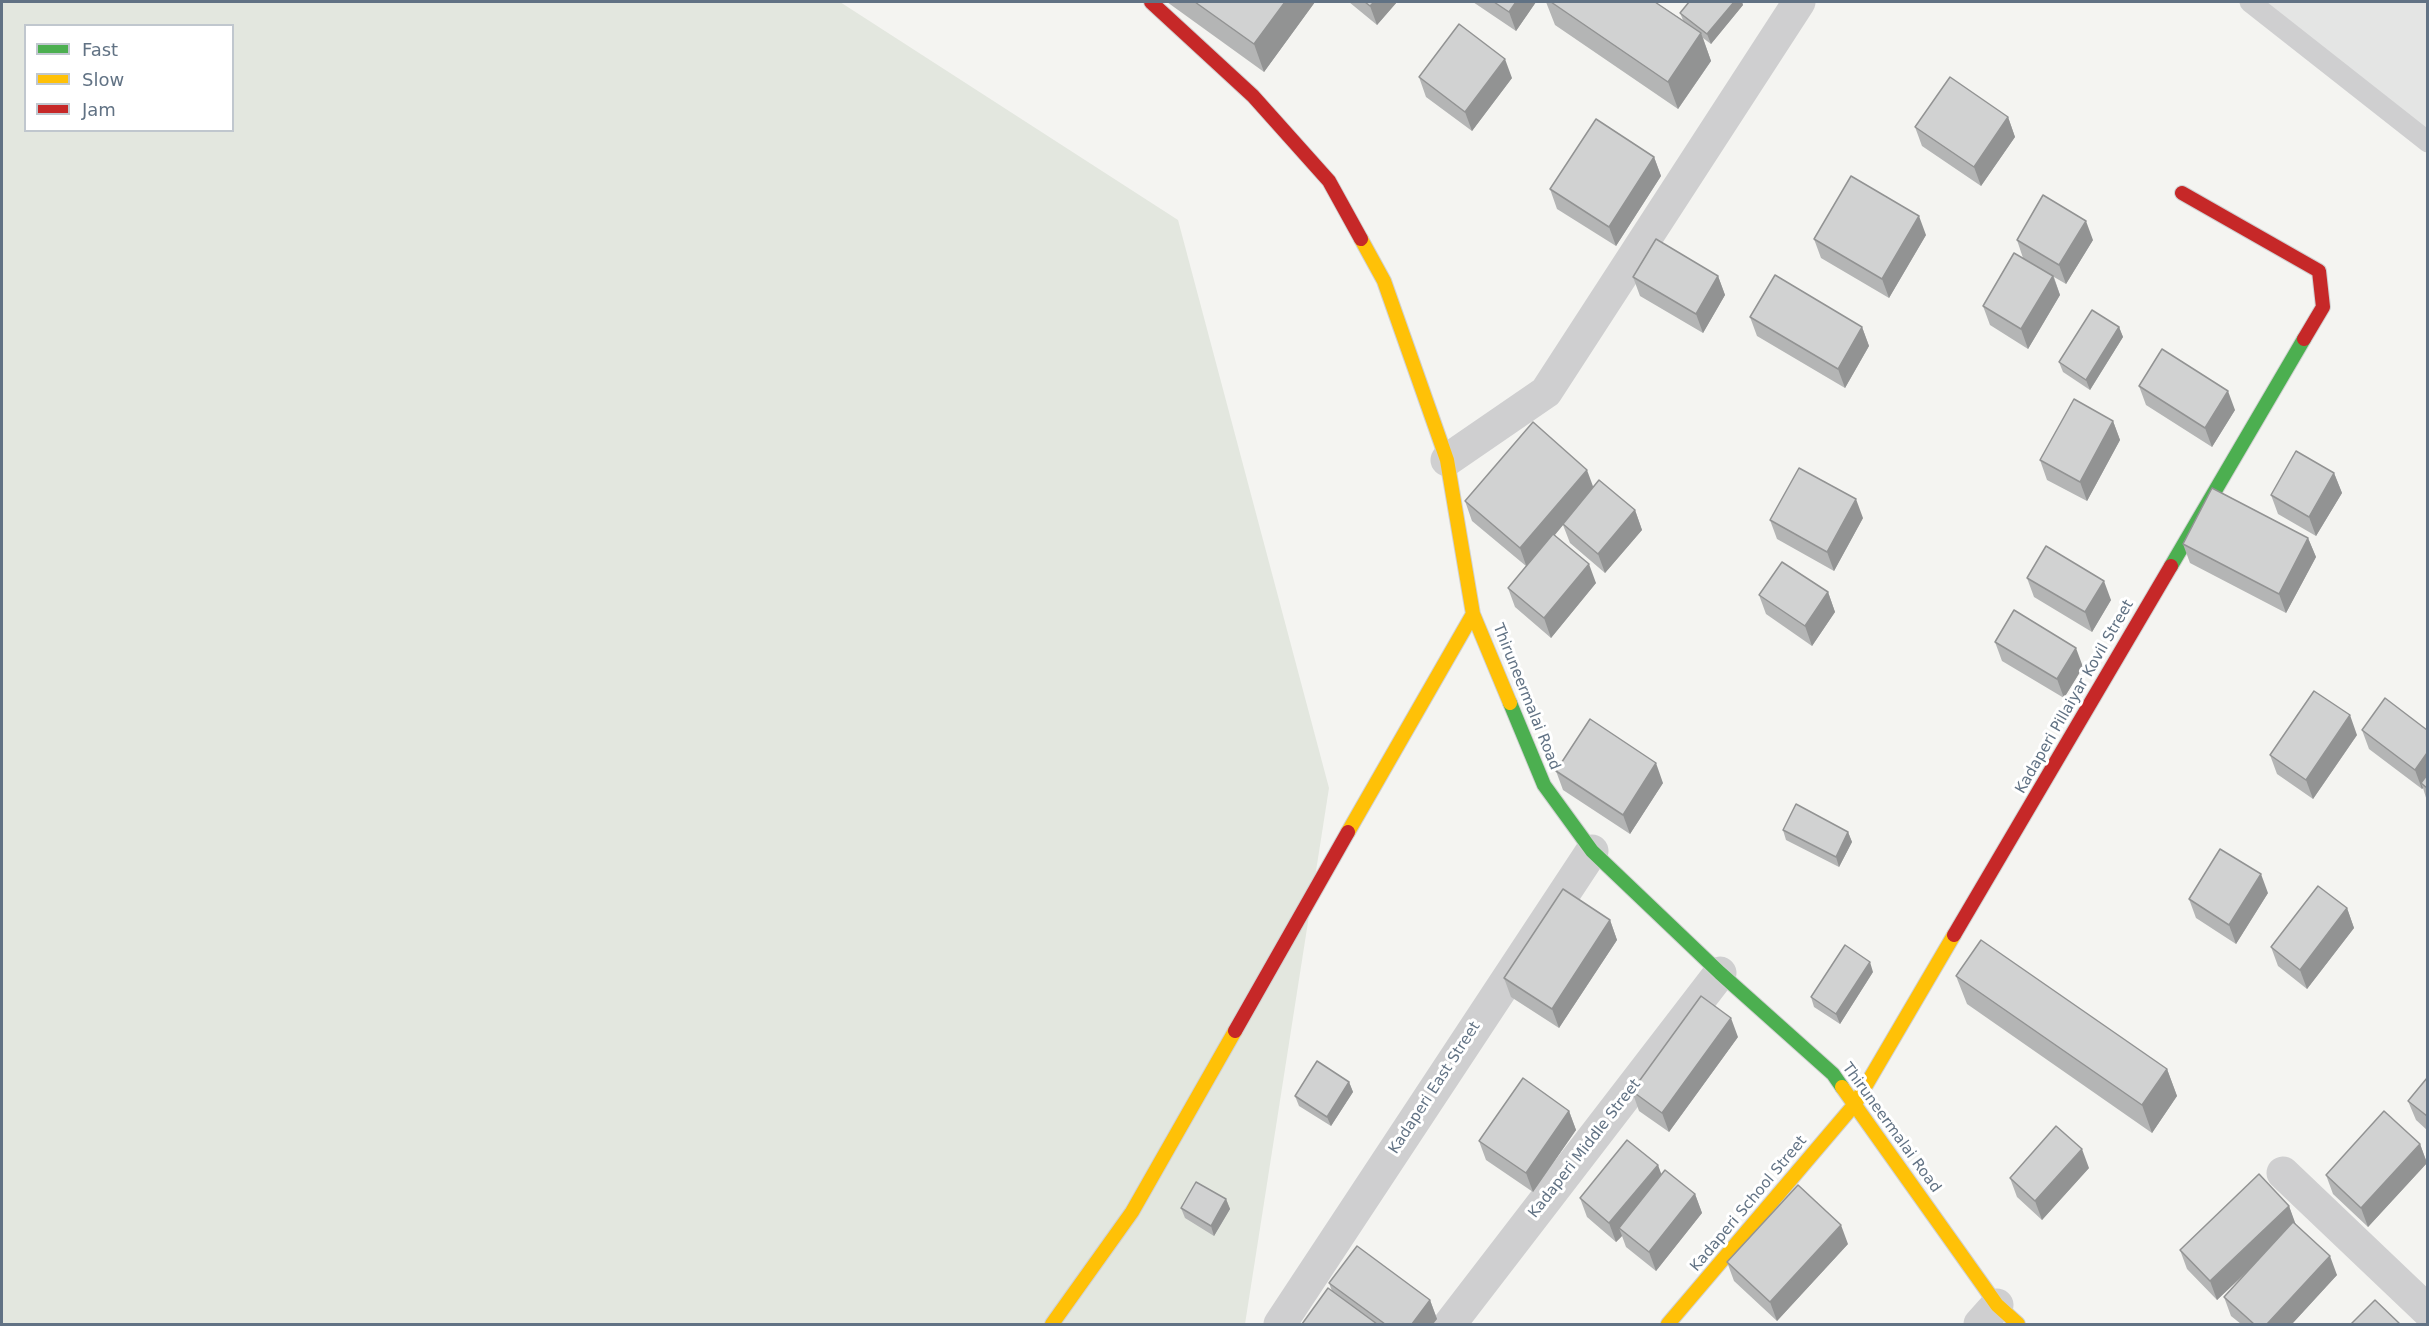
<!DOCTYPE html>
<style>
body{margin:0}
#map{position:relative;width:2429px;height:1326px;overflow:hidden;background:#f4f4f1;font-family:"DejaVu Sans",sans-serif}
canvas{display:block}
.frame{position:absolute;inset:0;border:3px solid #617284;pointer-events:none}
.legend{position:absolute;left:24px;top:24px;width:210px;height:108px;box-sizing:border-box;background:#fff;border:2px solid #c0c7ce;margin:0;padding:8px 10px;list-style:none;font-size:18px;color:#617284}
.legend li{display:flex;align-items:center;gap:12px;height:30px}
.legend b{width:30px;border:2px solid #c0c7ce}
</style>
<div id="map">
<canvas width="2429" height="1326"></canvas>
<div class="frame"></div>
<ul class="legend">
<li><b style="height:8px;background:#4caf50"></b>Fast</li>
<li><b style="height:8px;background:#ffc107"></b>Slow</li>
<li><b style="height:8px;background:#c62828"></b>Jam</li>
</ul>
</div>
<script>
const context = document.querySelector('canvas').getContext('2d');
context.lineJoin = 'round';
function fill(path, color) {
  context.fillStyle = color;
  context.fill(path, 'evenodd');
}
function strokePath(path, color, width, dash) {
  context.strokeStyle = color;
  context.lineWidth = width;
  context.lineCap = dash ? 'butt' : 'round';
  context.setLineDash(dash || []);
  context.stroke(path);
}
function drawText(font, color, halo, rows, align = 'center') {
  context.font = font + ' "DejaVu Sans",sans-serif';
  context.lineWidth = 6;
  context.setLineDash([]);
  context.textBaseline = 'middle';
  context.strokeStyle = halo;
  context.fillStyle = color;
  for (const [text, x, y, turn = 0] of rows) {
    context.save();
    context.translate(x, y);
    context.rotate((+turn || 0) * Math.PI / 180);
    context.textAlign = isNaN(turn) ? turn : align;
    if (halo) context.strokeText(text, 0, 0);
    context.fillText(text, 0, 0);
    context.restore();
  }
}
fill(new Path2D(`
 M2262 2H2427V129Z`), '#e4e5e4');
fill(new Path2D(`
 M2 2H840L1178 220 1329 788 1245 1324H2ZM26 26H232V130H26Z`), '#e3e7df');
const fast = new Path2D(`
 M2171 566 2304 339
 M1510 703 1544 785 1592 851 1720 973 1833 1074 1842 1087`);
const slow = new Path2D(`
 M1361 239 1384 281 1447 460 1473 614 1510 703
 M1348 832 1473 614
 M1842 1087 1997 1305 2018 1324
 M1052 1324 1132 1212 1235 1031
 M1668 1324 1855 1104 1954 935`);
const jam = new Path2D(`
 M1151 2 1253 96 1329 181 1361 239
 M2182 193 2319 271 2323 307 2304 339
 M1954 935 2171 566
 M1235 1031 1348 832`);
strokePath(fast, '#d0d1d2', 16);
strokePath(slow, '#d0d1d2', 16);
strokePath(jam, '#d0d1d2', 16);
strokePath(new Path2D(`
 M2250 2 2428 142`), '#cfcfd0', 21);
strokePath(new Path2D(`
 M1447 460 1546 392 1799 2
 M2283 1173 2428 1311
 M1280 1324 1592 851
 M1450 1324 1720 973
 M1980 1324 1997 1305`), '#cfcfd0', 33);
strokePath(fast, '#4caf50', 14);
strokePath(slow, '#ffc107', 14);
strokePath(jam, '#c62828', 14);
fill(new Path2D(`
 M1167 2H1315L1264 72Z
 M1349 2H1397L1377 25Z
 M1473 2H1536L1516 31Z
 M1546 2H1655L1683 20 1680 13 1689 2H1742L1743 5 1711 44 1703 38 1711 61 1678 109 1555 25Z
 M1419 77 1512 78 1472 131 1426 97Z
 M2008 117 2015 137 1981 186 1922 146 1915 127Z
 M1654 157 1661 176 1616 246 1557 209 1550 189Z
 M1926 235 1889 298 1821 258 1814 239Z
 M2017 240H2093L2066 284 2054 277 2060 295 2028 349 1990 325 1983 306 2023 258Z
 M1718 276 1725 295 1703 333 1640 296 1633 277Z
 M1750 317 1862 327 1869 346 1845 388 1757 336Z
 M2119 327 2123 337 2090 390 2063 372 2059 362Z
 M2139 386 2235 410 2212 447 2146 405Z
 M2113 421 2120 440 2087 501 2047 480 2040 460Z
 M2334 473 2342 493 2316 536 2278 514 2271 495Z
 M1594 487 1635 510 1642 530 1605 573 1570 543 1563 525 1555 535 1596 583 1551 638 1515 607 1508 588 1526 566 1472 521 1465 501Z
 M1863 518 1834 571 1777 539 1770 520Z
 M2308 538 2316 557 2286 613 2190 563 2183 544Z
 M2027 578 2111 600 2092 632 2034 597Z
 M1828 592 1835 612 1812 646 1766 614 1759 595Z
 M1995 642 2083 667 2064 698 2002 661Z
 M2362 730H2427V801L2423 788 2422 789 2369 749Z
 M2357 735 2313 799 2277 774 2270 755Z
 M1556 771 1663 783 1630 834 1563 790Z
 M1783 830 1848 832 1852 842 1839 867 1786 840Z
 M2268 893 2236 944 2196 918 2189 899Z
 M2347 908 2354 928 2307 989 2278 966 2271 947Z
 M1610 920 1617 940 1559 1028 1511 997 1504 978Z
 M1873 972 1840 1024 1814 1007 1811 997Z
 M1956 976 2167 1069 2177 1096 2152 1133 1967 1004Z
 M1738 1037 1669 1132 1639 1111 1632 1091Z
 M2427 1078V1130L2416 1120 2408 1101Z
 M1349 1082 1353 1092 1331 1126 1299 1106 1295 1096Z
 M1569 1111 1576 1130 1533 1192 1486 1160 1479 1141Z
 M2420 1144 2427 1163 2368 1227 2333 1194 2326 1175Z
 M1658 1165 1661 1175 1695 1194 1702 1213 1656 1271 1626 1247 1622 1236 1616 1242 1587 1217 1580 1198Z
 M2089 1168 2042 1220 2017 1197 2010 1178Z
 M1226 1199 1230 1209 1214 1236 1185 1218 1181 1208Z
 M2289 1206 2295 1224 2337 1275 2292 1324H2241L2231 1316 2224 1297 2252 1267 2217 1300 2187 1269 2180 1250Z
 M1848 1244 1777 1321 1734 1281 1727 1262Z
 M1329 1283 1430 1300 1437 1319 1433 1324H1302L1332 1291Z`), '#b4b5b5');
fill(new Path2D(`
 M1285 2H1315L1264 72 1254 44Z
 M1374 2H1397L1377 25 1370 6Z
 M1516 2H1536L1516 31 1509 12Z
 M1734 2H1742L1743 5 1711 44 1707 34Z
 M1701 33 1711 61 1678 109 1668 82Z
 M1505 59 1512 78 1472 131 1465 112Z
 M2008 117 2015 137 1981 186 1974 167Z
 M1654 157 1661 176 1616 246 1609 227Z
 M1919 216 1926 235 1889 298 1882 279Z
 M2086 221 2093 240 2066 284 2059 265Z
 M1718 276 1725 295 1703 333 1696 314Z
 M2053 276 2060 295 2028 349 2021 329Z
 M1862 327 1869 346 1845 388 1838 369Z
 M2119 327 2123 337 2090 390 2086 380Z
 M2228 391 2235 410 2212 447 2205 428Z
 M2113 421 2120 440 2087 501 2080 482Z
 M1587 470 1594 489 1563 524V525L1527 568 1520 548Z
 M2334 473 2342 493 2316 536 2309 517Z
 M1856 499 1863 518 1834 571 1827 552Z
 M1635 510 1642 530 1605 573 1598 554Z
 M2308 538 2316 557 2286 613 2279 594Z
 M1589 564 1596 583 1551 638 1544 618Z
 M2104 581 2111 600 2092 632 2085 612Z
 M1828 592 1835 612 1812 646 1805 626Z
 M2076 648 2083 667 2064 698 2057 679Z
 M2350 715 2357 735 2313 799 2306 780Z
 M2427 753V781L2421 783 2423 788 2422 789 2415 770Z
 M1656 763 1663 783 1630 834 1623 815Z
 M1848 832 1852 842 1839 867 1836 857Z
 M2261 874 2268 893 2236 944 2229 925Z
 M2347 908 2354 928 2307 989 2300 970Z
 M1610 920 1617 940 1559 1028 1552 1009Z
 M1870 962 1873 972 1840 1024 1836 1014Z
 M1731 1018 1738 1037 1669 1132 1662 1113Z
 M2167 1069 2177 1096 2152 1133 2142 1105Z
 M1349 1082 1353 1092 1331 1126 1327 1117Z
 M1569 1111 1576 1130 1533 1192 1526 1173Z
 M2420 1144 2427 1163 2368 1227 2361 1208Z
 M2082 1149 2089 1168 2042 1220 2035 1201Z
 M1658 1165 1665 1184 1619 1228 1622 1236 1616 1242 1609 1223Z
 M1695 1194 1702 1213 1656 1271 1649 1252Z
 M1226 1199 1230 1209 1214 1236 1211 1226Z
 M2289 1206 2296 1225 2217 1300 2210 1281Z
 M1841 1225 1848 1244 1777 1321 1770 1302Z
 M2330 1256 2337 1275 2292 1324H2267Z
 M1430 1300 1437 1319 1433 1324H1412Z`), '#929393');
const building = new Path2D(`
 M1195 2H1285L1254 44Z
 M1365 2H1374L1370 6Z
 M1494 2H1516L1509 12Z
 M1551 2H1655L1701 33 1668 82Z
 M1689 2H1734L1707 34 1680 13Z
 M1459 24 1505 59 1465 112 1419 77Z
 M1950 77 2008 117 1974 167 1915 127Z
 M1596 119 1654 157 1609 227 1550 189Z
 M1851 176 1919 216 1882 279 1814 239Z
 M2043 195 2086 221 2059 265 2017 240Z
 M1656 239 1718 276 1696 314 1633 277Z
 M2014 253 2053 276 2021 329 1983 306Z
 M1775 275 1862 327 1838 369 1750 317Z
 M2092 310 2119 327 2086 380 2059 362Z
 M2162 349 2228 391 2205 428 2139 386Z
 M2074 399 2113 421 2080 482 2040 460Z
 M1533 422 1587 470 1520 548 1465 501Z
 M2296 451 2334 473 2309 517 2271 495Z
 M1799 468 1856 499 1827 552 1770 520Z
 M1599 480 1635 510 1598 554 1563 524Z
 M2212 488 2308 538 2279 594 2183 544Z
 M1553 534 1589 564 1544 618 1508 588Z
 M2046 546 2104 581 2085 612 2027 578Z
 M1782 562 1828 592 1805 626 1759 595Z
 M2014 610 2076 648 2057 679 1995 642Z
 M2314 691 2350 715 2306 780 2270 755Z
 M2385 698 2427 730V753L2415 770 2362 730Z
 M1590 719 1656 763 1623 815 1556 771Z
 M2427 775V788L2421 783Z
 M1796 804 1848 832 1836 857 1783 830Z
 M2220 849 2261 874 2229 925 2189 899Z
 M2318 886 2347 908 2300 970 2271 947Z
 M1563 889 1610 920 1552 1009 1504 978Z
 M1981 940 2167 1069 2142 1105 1956 976Z
 M1845 945 1870 962 1836 1014 1811 997Z
 M1701 996 1731 1018 1662 1113 1632 1091Z
 M1317 1061 1349 1082 1327 1117 1295 1096Z
 M1523 1078 1569 1111 1526 1173 1479 1141Z
 M2427 1078V1116L2408 1101Z
 M2384 1111 2420 1144 2361 1208 2326 1175Z
 M2056 1126 2082 1149 2035 1201 2010 1178Z
 M1627 1140 1658 1165 1609 1223 1580 1198Z
 M1665 1170 1695 1194 1649 1252 1619 1228Z
 M2259 1174 2289 1206 2210 1281 2180 1250Z
 M1196 1182 1226 1199 1211 1226 1181 1208Z
 M1798 1185 1841 1225 1770 1302 1727 1262Z
 M2293 1222 2330 1256 2267 1324H2254L2224 1297Z
 M1357 1246 1430 1300 1412 1324H1385L1329 1283Z
 M1328 1288 1377 1324H1302Z
 M2375 1300 2400 1324H2351Z`);
fill(building, '#d1d2d2');
strokePath(building, '#929393', 1.5);
drawText('15px', '#617284', '#fff', [
 ["Thiruneermalai Road",1526,697,68],
 ["Kadaperi Pillaiyar Kovil Street",2075,697,-60],
 ["Kadaperi East Street",1435,1088,-57],
 ["Thiruneermalai Road",1891,1128,54],
 ["Kadaperi Middle Street",1585,1149,-52],
 ["Kadaperi School Street",1749,1204,-50]
]);
</script>
